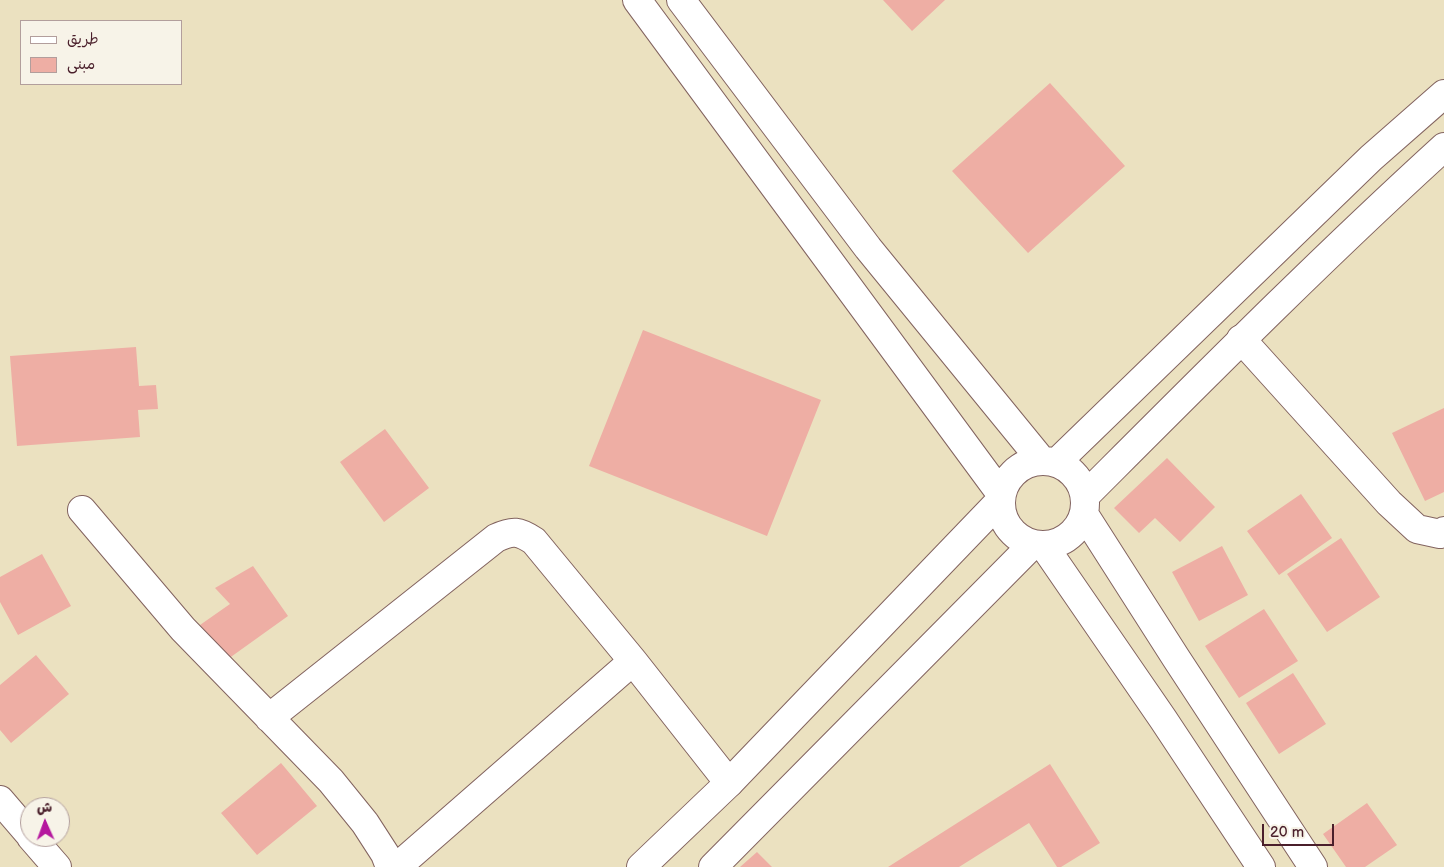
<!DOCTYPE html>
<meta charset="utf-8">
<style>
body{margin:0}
#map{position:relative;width:1444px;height:867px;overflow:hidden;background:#ebe1c0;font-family:"Balsamiq Sans","Playpen Sans Arabic",sans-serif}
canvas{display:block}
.legend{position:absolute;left:20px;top:20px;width:162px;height:65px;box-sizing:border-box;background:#f7f3e8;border:1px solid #b29e9c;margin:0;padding:6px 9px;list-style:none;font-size:15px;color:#4a1f2b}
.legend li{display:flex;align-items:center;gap:10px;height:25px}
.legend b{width:25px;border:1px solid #b29e9c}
.north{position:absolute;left:20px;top:797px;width:50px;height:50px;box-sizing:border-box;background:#f7f3e8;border:1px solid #b29e9c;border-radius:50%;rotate:358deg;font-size:14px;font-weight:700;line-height:20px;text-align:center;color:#4a1f2b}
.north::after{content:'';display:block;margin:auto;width:18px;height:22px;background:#b5179e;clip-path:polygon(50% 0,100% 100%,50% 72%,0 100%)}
.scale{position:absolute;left:1262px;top:824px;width:72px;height:22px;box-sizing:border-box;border:2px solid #4a1f2b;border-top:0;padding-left:6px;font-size:15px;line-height:18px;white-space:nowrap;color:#4a1f2b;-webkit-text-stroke:4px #f7f3e8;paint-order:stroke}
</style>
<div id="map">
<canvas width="1444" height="867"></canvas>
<ul class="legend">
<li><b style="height:6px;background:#fff"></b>طريق</li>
<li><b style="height:14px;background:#eeaea4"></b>مبنى</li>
</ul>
<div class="north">ش</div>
<div class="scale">20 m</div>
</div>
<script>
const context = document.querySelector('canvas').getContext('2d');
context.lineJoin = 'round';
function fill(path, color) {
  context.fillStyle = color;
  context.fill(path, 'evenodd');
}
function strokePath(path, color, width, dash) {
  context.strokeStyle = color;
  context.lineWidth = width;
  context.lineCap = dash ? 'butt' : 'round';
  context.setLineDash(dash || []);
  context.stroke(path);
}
fill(new Path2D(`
 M883 0H945L912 31Z
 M1050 83 1125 166 1028 253 952 171Z
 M643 330 821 400 767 536 589 466Z
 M136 347 139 386 156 385 158 409 138 410 140 437 17 446 10 356Z
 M1444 408V492L1425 501 1392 433Z
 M385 429 429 488 384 522 340 462Z
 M1167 458 1215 507 1180 542 1155 518 1139 533 1114 508Z
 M1301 494 1332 538 1279 575 1247 531Z
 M1341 538 1380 597 1327 632 1287 574Z
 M1222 546 1248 595 1199 621 1172 572Z
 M42 554 71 606 18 635 0 602V577Z
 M253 566 288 616 228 659 200 625 230 604 215 588Z
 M1264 609 1298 661 1239 698 1205 646Z
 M36 655 69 694 11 743 0 730V685Z
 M1293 673 1326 724 1279 754 1246 703Z
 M281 763 317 806 257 855 221 813Z
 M1050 764 1100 843 1061 867H1057L1029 823 959 867H888Z
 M1367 803 1397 845 1365 867H1346L1323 834Z
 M757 852 772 867H740Z`), '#eeaea4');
const street = new Path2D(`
 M1241 339 1389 503 1417 529 1440 534 1444 531
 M82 510 183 629 331 781 365 823 385 854 390 867
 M269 718 496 538C513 530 519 531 534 541L633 661 729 783
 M0 800 30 835
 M31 837 57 867
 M397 867 633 661`);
const primary = new Path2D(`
 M637 0 1001 494
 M681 0 868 248 1042 461
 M1001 503a42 42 0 1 1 84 0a42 42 0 1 1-84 0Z
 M1056 463 1371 158 1444 94
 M1085 496C1203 378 1321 259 1444 147
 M1084 514 1176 658 1313 867
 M1044 546 1163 719 1261 867
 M641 867 729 783 1000 501
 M713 867 1033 544`);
strokePath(street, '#82635f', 30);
strokePath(primary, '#82635f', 30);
strokePath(street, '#fff', 28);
strokePath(primary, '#fff', 28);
</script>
